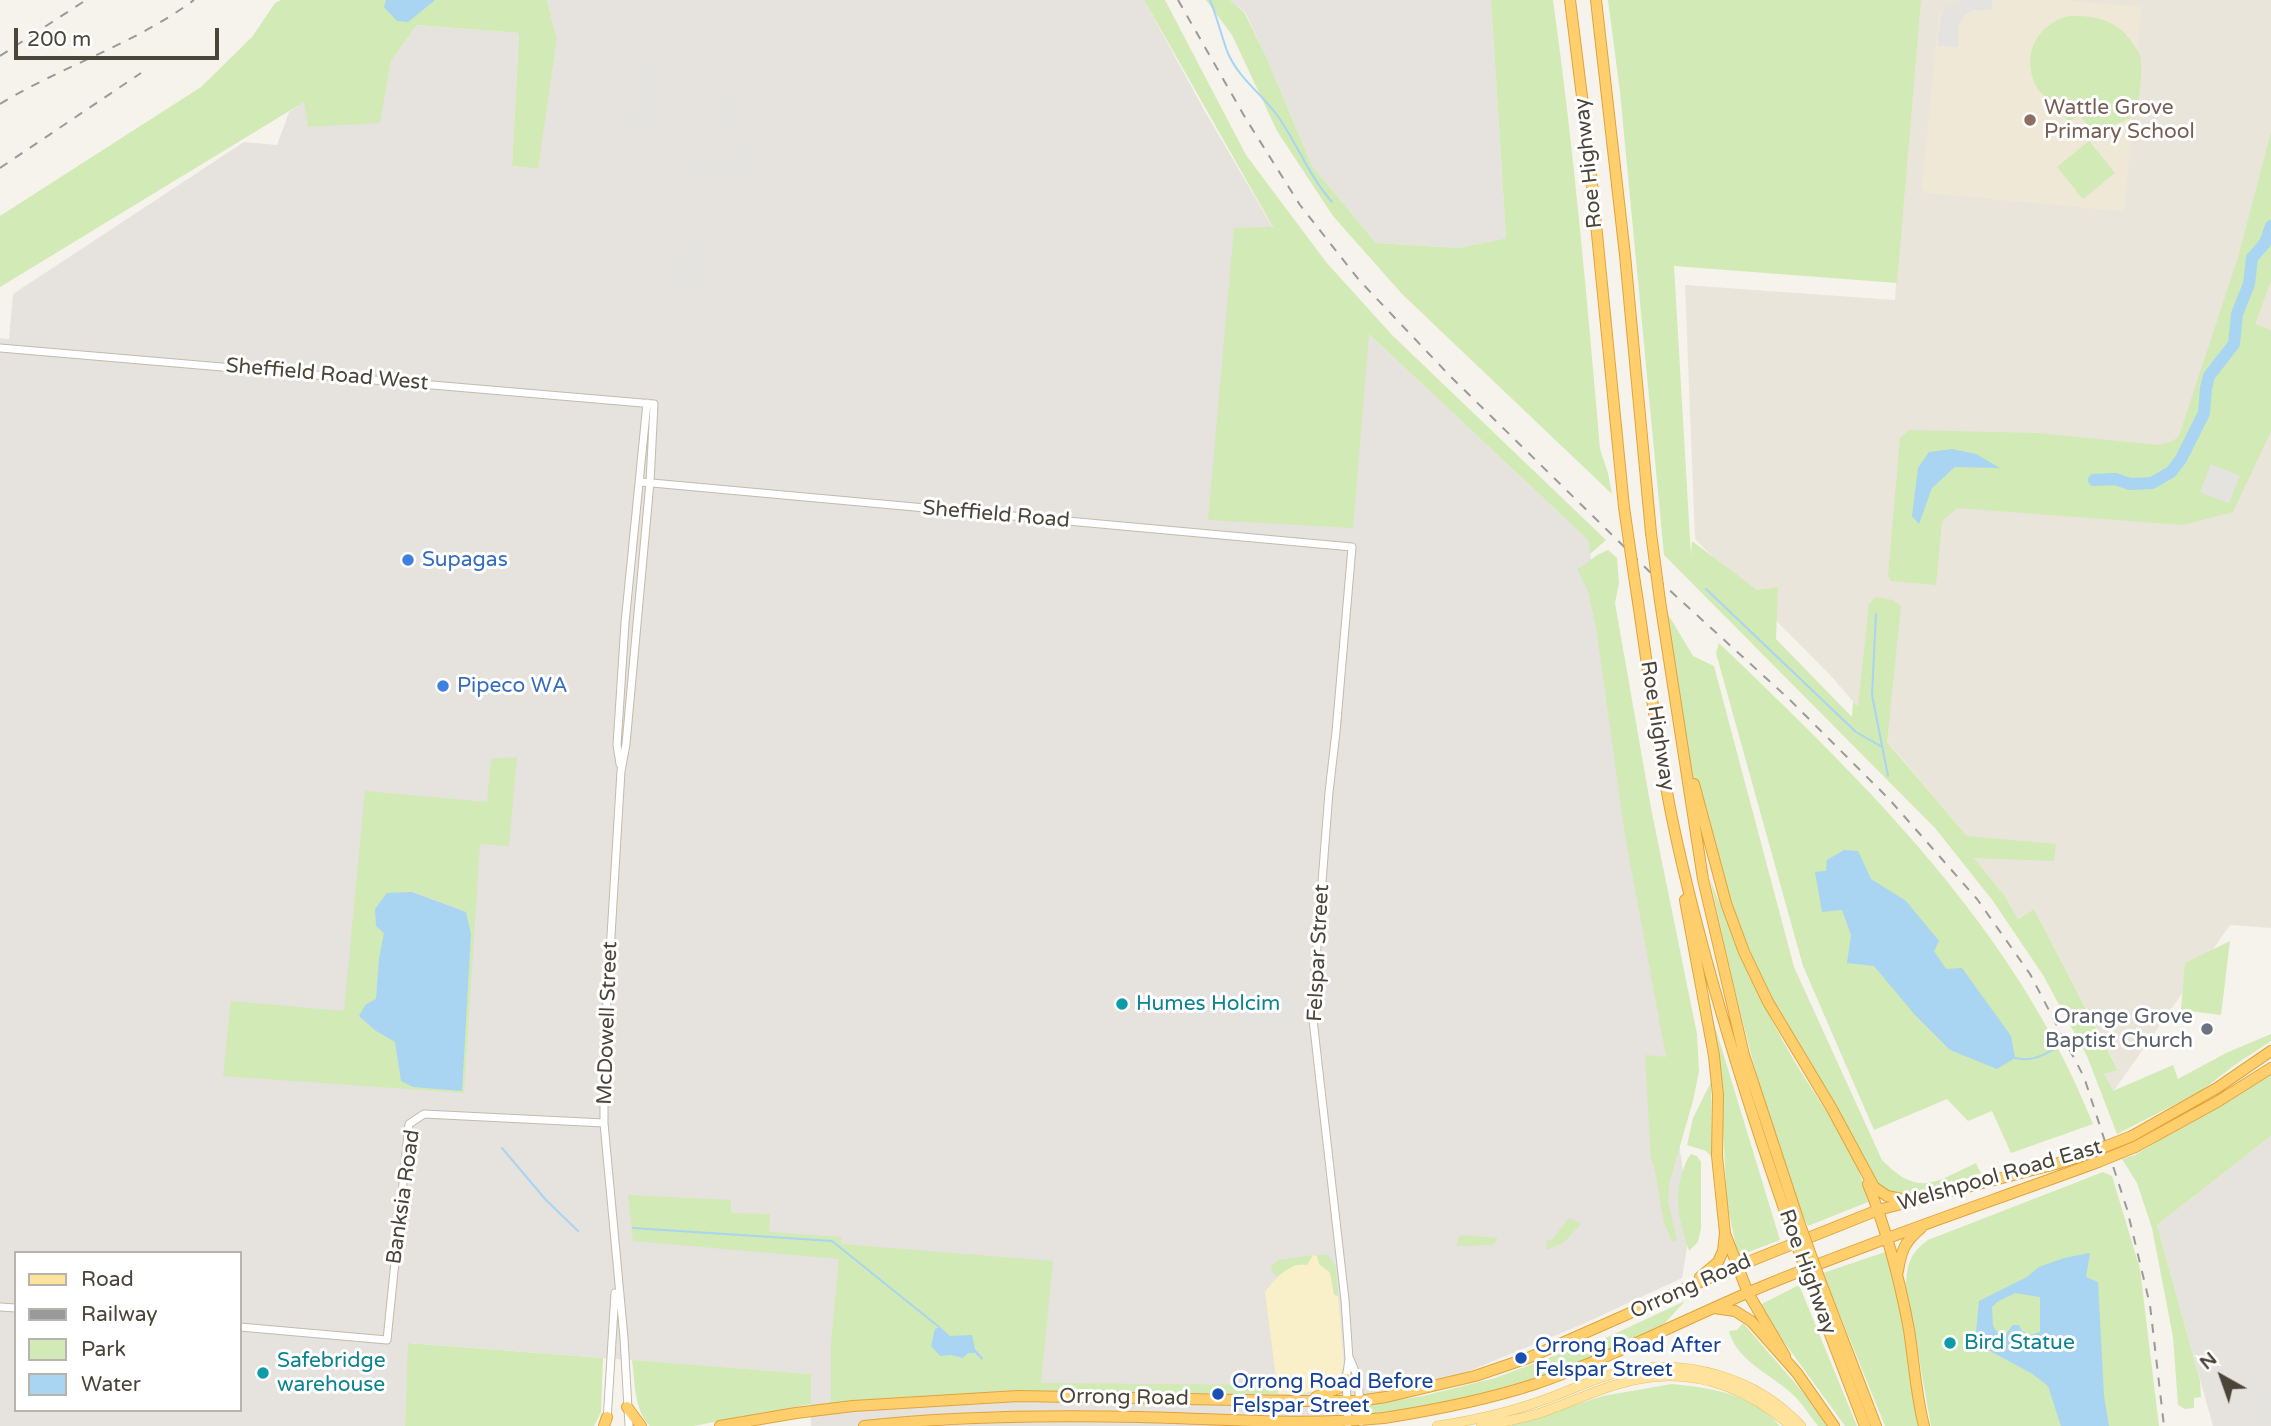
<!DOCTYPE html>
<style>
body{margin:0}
#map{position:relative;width:2271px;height:1426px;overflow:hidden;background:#f6f3ec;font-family:"Varela Round",sans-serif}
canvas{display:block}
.legend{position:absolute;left:14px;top:1251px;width:228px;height:161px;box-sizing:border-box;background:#fff;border:2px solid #b7b4b0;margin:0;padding:9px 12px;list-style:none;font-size:21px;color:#4b4439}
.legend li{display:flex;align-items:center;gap:14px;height:35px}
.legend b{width:35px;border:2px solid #b7b4b0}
.north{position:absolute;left:2187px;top:1342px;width:70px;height:70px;-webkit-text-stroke:5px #fff;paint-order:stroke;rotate:320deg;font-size:19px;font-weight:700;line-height:28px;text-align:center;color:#4b4439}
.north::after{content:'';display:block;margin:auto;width:24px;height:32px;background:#4b4439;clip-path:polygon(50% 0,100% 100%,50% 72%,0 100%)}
.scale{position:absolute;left:14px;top:28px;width:205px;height:32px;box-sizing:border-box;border:4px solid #4b4439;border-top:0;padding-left:9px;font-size:21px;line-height:24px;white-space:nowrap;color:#4b4439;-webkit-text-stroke:5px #fff;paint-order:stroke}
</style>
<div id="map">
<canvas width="2271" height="1426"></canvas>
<ul class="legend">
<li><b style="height:9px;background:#ffe39c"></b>Road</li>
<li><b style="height:9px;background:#9a9a9a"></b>Railway</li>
<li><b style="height:19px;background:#d2eab5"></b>Park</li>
<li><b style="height:19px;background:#a9d4f2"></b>Water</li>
</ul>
<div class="north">N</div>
<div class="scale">200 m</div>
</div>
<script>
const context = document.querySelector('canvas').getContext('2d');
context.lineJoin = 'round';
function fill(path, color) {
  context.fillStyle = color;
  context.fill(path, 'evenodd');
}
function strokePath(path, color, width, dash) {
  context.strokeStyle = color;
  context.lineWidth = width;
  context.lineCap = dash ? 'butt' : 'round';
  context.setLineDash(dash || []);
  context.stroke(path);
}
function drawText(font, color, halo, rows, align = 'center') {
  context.font = font + ' "Varela Round",sans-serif';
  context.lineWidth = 6;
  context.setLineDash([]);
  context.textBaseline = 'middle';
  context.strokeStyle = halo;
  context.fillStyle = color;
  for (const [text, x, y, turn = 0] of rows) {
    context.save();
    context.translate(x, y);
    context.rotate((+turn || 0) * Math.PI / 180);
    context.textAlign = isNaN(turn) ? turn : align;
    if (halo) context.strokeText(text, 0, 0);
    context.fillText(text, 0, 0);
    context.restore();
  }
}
fill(new Path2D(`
 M1914 0H2271V928L2230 925 2113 1092 2103 1074 2118 1069 2034 909 2018 919 2005 896 1973 857 1967 836 1858 707 1831 676 1695 539 1685 285 1895 300Z`), '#eae5da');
fill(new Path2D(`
 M547 0H1144L1203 108 1273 228H1234L1369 334 1588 540 1691 1224 1682 1278 1583 1324 1336 1426H811L810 1374 409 1343 405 1426H0V338L9 339 13 294 244 142 277 145 289 112 305 101 308 127 379 122 391 61 417 25 519 33 512 166 537 169 557 39ZM16 1253H240V1410H16Z
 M1230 0H1491L1506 238 1459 248 1376 243 1312 166 1265 54 1245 12Z
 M2271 1136V1426H2213L2157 1225Z`), '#e6e2dd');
fill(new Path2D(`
 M1958 0H2064L2141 7 2125 208 2121 211 1926 193 1922 188 1939 13Z`), '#efe8d6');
fill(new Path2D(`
 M281 0H547L557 39 538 169 512 166 519 33 417 25 391 61 380 123 308 127 304 102 0 287V216L201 87 252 37 275 3Z
 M1144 0H1165L1246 155 1326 262 1392 335 1606 540 1590 554 1588 540 1369 334 1353 528 1208 520 1234 228 1273 227Z
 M1206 0H1230L1244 12 1265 54 1312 166 1376 243 1459 248 1506 238 1491 0H1553C1574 149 1587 299 1600 449L1608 473 1612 494 1402 294 1333 216 1277 131 1232 35Z
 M1608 0H1921L1897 283 1674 266 1691 556 1692 541 1757 590 1778 587 1776 639 1852 717 1853 702 1858 706 1869 604 1875 597 1893 600 1901 606 1887 742 1967 836 2056 844 2054 861 1974 858 2005 896 2018 919 2034 909 2118 1070 2104 1074 2113 1091 2173 1065 2178 1079 2226 1053 2271 1034V1041L2236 1064 2201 1091 2117 1134 2087 1056 2043 975 1993 901 1935 828 1664 555 1620 92Z
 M2069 16C2098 15 2120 21 2135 47 2138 51 2141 56 2141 62 2142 78 2139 95 2138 111L2135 116 2101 131H2080L2088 125 2079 115 2069 122C2063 115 2056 104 2048 98 2045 96 2041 94 2037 88 2020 57 2036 24 2069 16Z
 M2271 132V281L2255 324 2271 330V431L2233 512 2183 525 1957 508 1942 521 1936 585 1891 581 1888 576 1900 438 1909 430 2037 433 2159 445 2173 441 2179 436 2239 254Z
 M2089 141 2115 173 2083 199 2057 167Z
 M1608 550 1617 558 1619 583 1615 603 1651 808 1697 1034 1699 1072 1693 1101 1669 1184 1668 1201 1677 1240 1673 1242 1664 1223 1654 1165 1651 1160 1645 1055 1666 1057 1625 835 1596 627 1588 591 1577 568H1580L1597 555Z
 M1660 601 1693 656 1714 666 1794 967 1882 1160C1919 1198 1935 1182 1976 1163L1981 1173 1916 1200 1880 1193 1800 1059 1727 903 1681 737Z
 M1719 643C1868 786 2015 928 2093 1124L2011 1153 1992 1111 1968 1121 1947 1099 1874 1130 1803 966 1716 653Z
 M517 757 509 846 480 844 464 1093 223 1076 231 1001 344 1011 365 791 487 802 491 759ZM413 892 466 912 471 934 461 1090 401 1081 395 1042 376 1031 366 1004 376 999 379 958 385 933Z
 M1710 879C1732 935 1754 989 1783 1041 1806 1084 1837 1122 1857 1166 1862 1178 1865 1190 1868 1202L1808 1226C1790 1191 1780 1152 1768 1114 1745 1037 1727 958 1710 879Z
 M2230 941 2221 1015 2181 1010 2185 963Z
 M1706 997 1780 1240 1738 1256 1727 1203 1720 1071Z
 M2271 1071V1136L2157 1225 2200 1380 2201 1397 2194 1398V1408L2185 1409 2178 1405 2173 1337 2152 1228 2137 1183 2122 1159 2135 1155Z
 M1711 1082 1712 1157 1706 1151 1687 1145 1693 1118Z
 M1691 1154 1697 1156 1701 1162V1228L1698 1242 1689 1251C1681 1224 1673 1202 1682 1174 1684 1167 1686 1160 1691 1154Z
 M2103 1172 2112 1176 2140 1269 2159 1426H1931L1906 1285C1907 1264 1910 1253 1928 1240Z
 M628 1195 731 1200V1213L770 1214 769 1232 841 1237V1244L1053 1261 1041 1383 1276 1385 1278 1394 1016 1391 831 1404V1343L839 1259 633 1241ZM940 1327 950 1336 967 1337 983 1358 981 1359 975 1353H967L963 1358 951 1355Z
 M1569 1218 1581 1224 1563 1243 1546 1250 1547 1239 1551 1241Z
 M1460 1235 1497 1238V1241L1492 1245 1456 1246Z
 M1885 1252 1896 1285 1919 1426H1885L1823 1273Z
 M1313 1255 1307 1265 1277 1276 1272 1272 1271 1266 1279 1260Z
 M1316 1255H1328L1336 1267 1338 1296 1334 1295 1330 1273 1319 1264Z
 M1799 1285 1857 1426H1845L1758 1306Z
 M1685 1301 1665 1323 1649 1333 1536 1380 1464 1400 1365 1416V1405L1423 1396 1495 1378 1562 1353 1582 1349Z
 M1743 1323 1807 1397 1827 1426H1818C1809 1415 1801 1401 1790 1392 1769 1373 1737 1361 1729 1331L1737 1330Z
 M408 1343 603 1358 601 1412 594 1426H405Z
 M632 1360 811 1374V1404L693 1426H650C634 1411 635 1381 632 1360Z
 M1672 1384C1712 1388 1753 1394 1780 1426H1510L1603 1396Z`), '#d2eab5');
fill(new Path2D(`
 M1313 1255 1317 1256 1319 1264 1330 1273 1334 1295 1338 1296 1344 1365C1337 1395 1303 1393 1278 1394L1265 1292C1273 1280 1291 1261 1307 1265Z`), '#f9efc9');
fill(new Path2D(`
 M1960 0H1993L1991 10H1974L1965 15 1959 25 1958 47 1938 46V33L1942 14 1946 8Z
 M634 57 664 60 649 177 639 176 643 135 626 133Z
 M726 90 745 92 741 136 721 134Z
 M730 142 760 143 753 186 682 178 684 154 706 157V162L720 163 728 156Z
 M680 228 705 229 700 303 671 300Z
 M2211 464 2240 476 2229 503 2200 492Z
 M1180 987 1292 996V1025L1177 1017Z
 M1187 1036 1291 1045V1055L1187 1045Z
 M2263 1371 2271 1391V1425L2268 1426H2262L2244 1378Z`), '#e5e3e0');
fill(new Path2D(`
 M386 0H435L408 22 397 21 384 7Z
 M1952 449 1976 454 2000 468 1955 467 1932 488 1919 524 1912 516 1918 468 1929 452Z
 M1844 850 1858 851 1871 879 1906 901 1939 941 1934 951 1946 969 1962 968 2011 1036 2015 1058 1997 1069 1950 1050 1915 1015 1874 966 1847 963 1851 935 1842 910 1822 912 1815 872 1826 871 1827 860Z
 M412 892 466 912 471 934 462 1091 413 1087 401 1081 395 1042 376 1031 359 1016 366 1004 376 999 379 958 384 933 376 926 375 909 387 893Z
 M2090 1253 2086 1277 2098 1282 2104 1396 2109 1426H2061L2048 1386 2031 1373 1975 1343 1979 1301 2027 1277 2039 1267 2064 1258ZM2015 1293 2040 1297V1332L2030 1335 2022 1331 2019 1325H2013L2002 1339 1993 1326 1992 1307 1997 1302Z
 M940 1327 950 1336 972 1335 975 1349 983 1358 982 1360 975 1353H968L963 1358 951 1355 940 1356 931 1346 935 1329Z`), '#a9d4f2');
strokePath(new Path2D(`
 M1210 0C1217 17 1221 34 1227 51 1238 78 1261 93 1277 115 1297 143 1309 176 1332 202
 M1706 589 1856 732 1882 747
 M1876 614 1872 695 1888 776
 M2015 1058C2032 1062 2045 1055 2059 1046
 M502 1148 546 1200 578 1231
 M633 1228 832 1241 939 1327`), '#a9d4f2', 2);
strokePath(new Path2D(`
 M2094 480 2115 479 2130 484 2152 483 2171 472 2181 459 2204 413 2206 388 2209 376 2234 344 2237 314 2249 284 2252 258 2265 243 2271 226`), '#a9d4f2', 12);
const minor = new Path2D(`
 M0 348 654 404 650 482 626 744 621 771 604 1051V1123L624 1338 629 1426
 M641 482 1352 547 1336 732 1329 792 1312 1011 1345 1300 1349 1359 1346 1379 1348 1423
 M620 764 617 745 625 623 647 403
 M0 1307 16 1308
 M240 1327 387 1340 409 1124 424 1114 604 1123
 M1350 1359 1358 1378 1361 1422
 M607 1421 615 1293`);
const major = new Path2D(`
 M1437 1426C1470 1421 1503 1414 1535 1403 1564 1394 1591 1379 1620 1372 1685 1357 1756 1377 1801 1426
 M1481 1426C1502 1422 1523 1419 1543 1412 1575 1401 1606 1385 1639 1379 1697 1368 1748 1389 1791 1426`);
const highway = new Path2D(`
 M1570 0 1589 153 1624 507
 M1596 0 1625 255 1651 533
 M1634 576C1647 658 1656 742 1673 823 1702 960 1744 1094 1790 1226
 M1660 601 1703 879 1744 1055 1799 1222
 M1694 784 1726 903 1744 952 1768 1002 1832 1109 1874 1187 1887 1196 1907 1200
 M1685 900 1714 1056 1718 1095 1717 1156 1725 1233 1723 1251 1718 1262 1700 1277
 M2132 1136 2217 1088 2271 1051
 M2135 1147 2217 1102 2271 1068
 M1868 1184C1887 1231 1900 1281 1909 1330 1914 1362 1916 1395 1924 1426
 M1726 1236 1748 1293 1785 1356
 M1898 1271C1901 1251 1905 1241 1921 1228
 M1818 1275 1876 1426
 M1809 1279 1865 1426
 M1714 1308 1735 1311 1751 1321 1797 1373 1834 1426
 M1316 1397 1339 1388 1346 1379
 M627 1407 641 1426
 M604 1426 607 1417
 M720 1426 796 1413 853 1406 1018 1396 1296 1401H1359L1386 1397 1475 1376 1528 1358 1723 1272 1878 1210 2056 1164 2094 1151
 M864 1426C955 1416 1048 1415 1140 1417 1221 1419 1304 1426 1384 1418 1435 1410 1486 1400 1535 1384 1614 1357 1689 1317 1766 1285 1875 1240 1987 1203 2098 1162`);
strokePath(minor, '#c2bbae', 9);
strokePath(major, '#e6c16a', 10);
strokePath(highway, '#e0a43c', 12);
strokePath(minor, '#fff', 7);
strokePath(major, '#ffe39c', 9);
strokePath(highway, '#ffcf6e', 10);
strokePath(new Path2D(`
 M1178 0 1246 119 1300 205 1359 280 1450 376 1655 577 1789 699 1889 799 1977 899 2030 974 2084 1077 2127 1209 2150 1305 2164 1426
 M0 56 86 0
 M0 104C62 66 135 44 194 0
 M0 168 141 73`), '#9a9a9a', 2, [9, 9]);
const highwayBridge = new Path2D(`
 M1624 507 1634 576
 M1651 533 1660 601
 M2094 1151 2132 1136
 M2098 1162 2135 1147
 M1799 1222 1818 1275
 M1790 1226 1809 1279`);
strokePath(highwayBridge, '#e0a43c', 12, []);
strokePath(highwayBridge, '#ffcf6e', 10);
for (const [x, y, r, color] of [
 [2030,120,7,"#8d6e63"],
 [408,560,7,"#3f7fe0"],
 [443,686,7,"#3f7fe0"],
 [1122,1004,7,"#0f9aa8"],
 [2207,1029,7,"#6b7280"],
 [1950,1343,7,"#0f9aa8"],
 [1521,1358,7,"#1a4fb4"],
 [263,1373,7,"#0f9aa8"],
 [1218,1394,7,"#1a4fb4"]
]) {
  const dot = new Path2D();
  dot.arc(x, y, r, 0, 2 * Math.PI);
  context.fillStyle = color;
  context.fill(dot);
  strokePath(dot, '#fff', 2.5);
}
drawText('21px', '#785e54', '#fff', [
 ["Wattle Grove",2044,108],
 ["Primary School",2044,132]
], 'left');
drawText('21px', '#4b4439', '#fff', [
 ["Roe Highway",1589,163,-96],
 ["Sheffield Road West",327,375,5],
 ["Sheffield Road",996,515,5],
 ["Roe Highway",1657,726,81],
 ["Felspar Street",1319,953,-87],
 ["McDowell Street",608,1023,-88],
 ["Welshpool Road East",2000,1176,-16],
 ["Banksia Road",404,1197,-82],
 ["Roe Highway",1807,1272,70],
 ["Orrong Road",1691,1287,-24],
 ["Orrong Road",1124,1398,1]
]);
drawText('21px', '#366cbe', '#fff', [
 ["Supagas",422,560],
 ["Pipeco WA",457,686]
], 'left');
drawText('21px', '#0d838f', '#fff', [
 ["Humes Holcim",1136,1004],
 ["Bird Statue",1964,1343],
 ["Safebridge",277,1361],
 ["warehouse",277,1385]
], 'left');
drawText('21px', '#5b616d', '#fff', [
 ["Orange Grove",2193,1017],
 ["Baptist Church",2193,1041]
], 'right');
drawText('21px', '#164399', '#fff', [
 ["Orrong Road After",1535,1346],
 ["Felspar Street",1535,1370],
 ["Orrong Road Before",1232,1382],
 ["Felspar Street",1232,1406]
], 'left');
</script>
